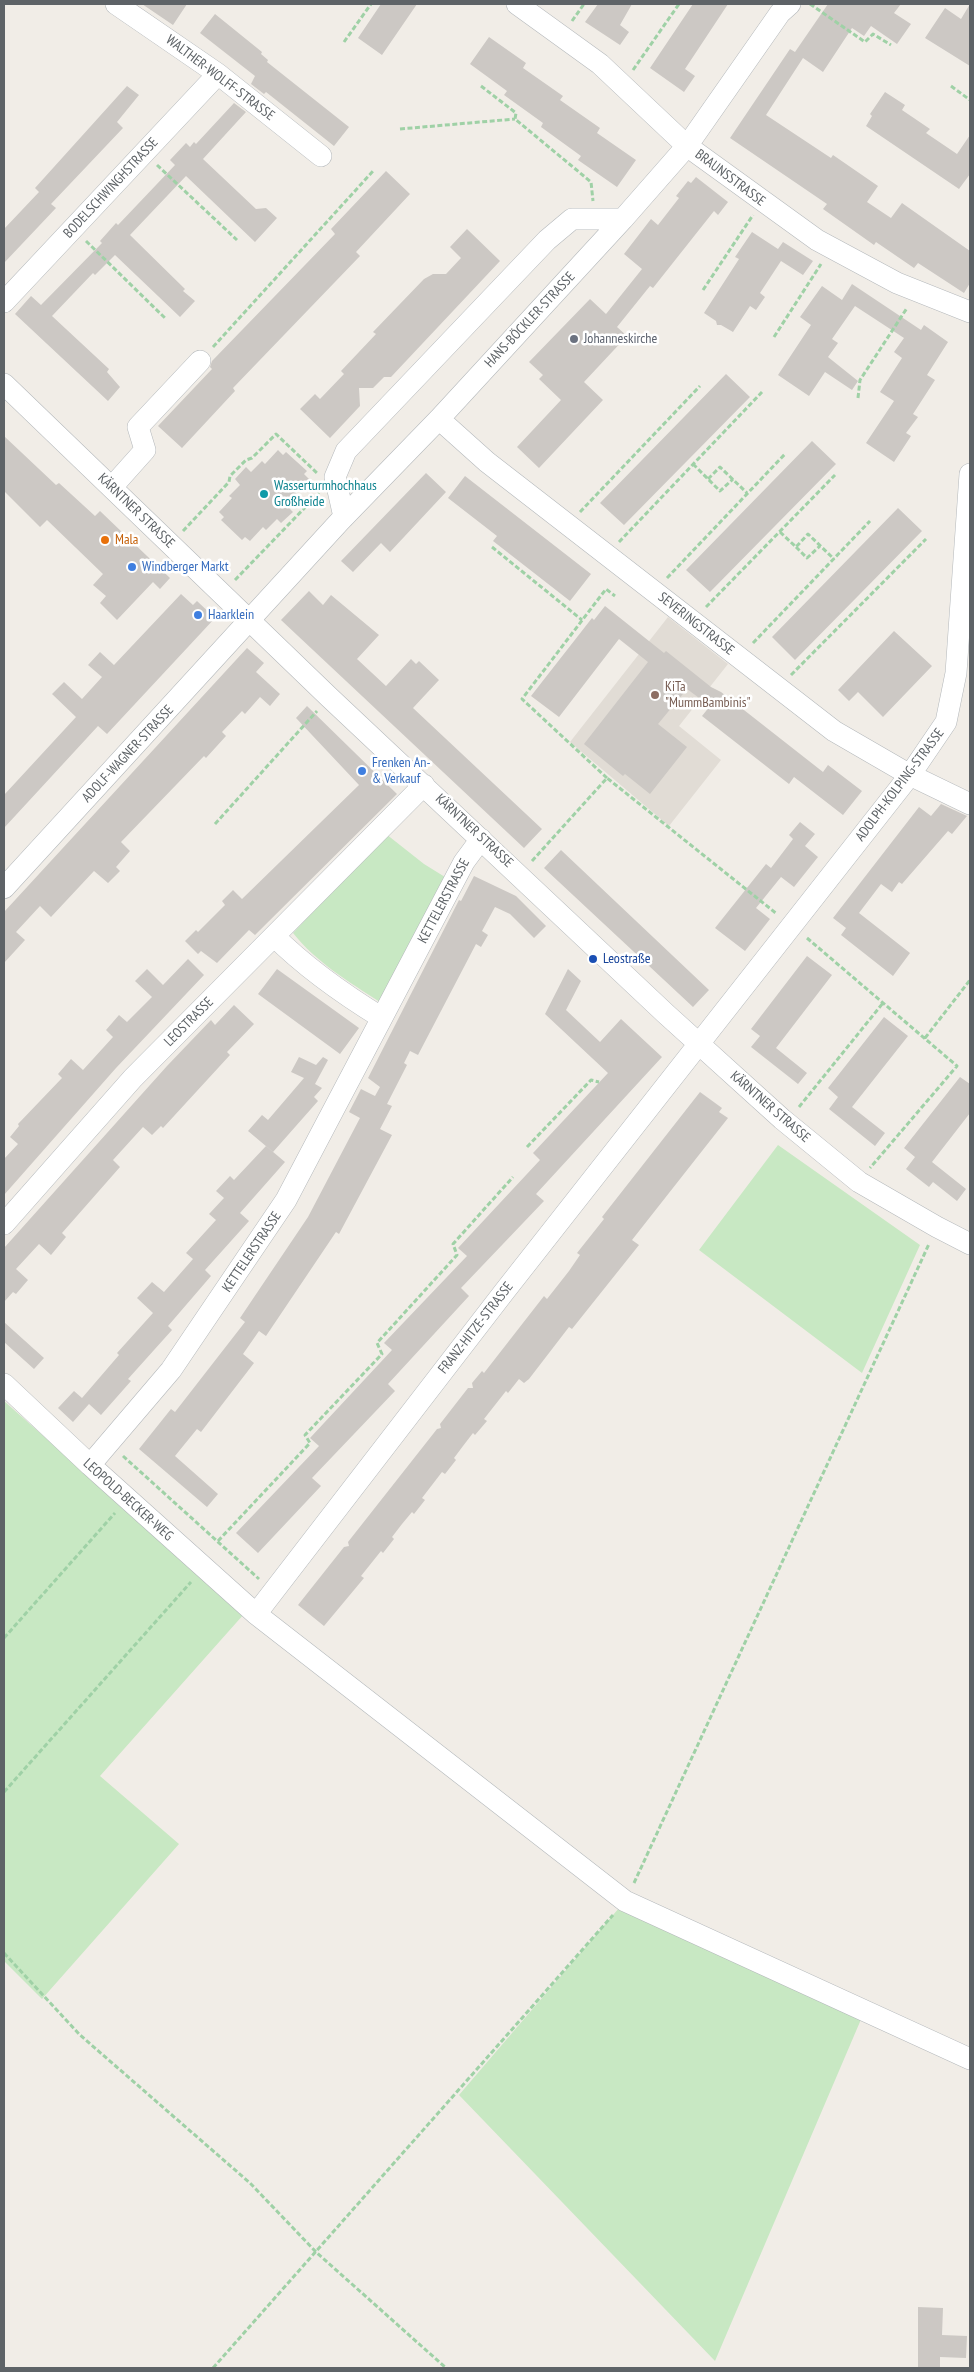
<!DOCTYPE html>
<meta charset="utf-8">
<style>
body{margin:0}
#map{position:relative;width:974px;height:2372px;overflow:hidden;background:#f1ede7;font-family:"PT Sans Narrow",sans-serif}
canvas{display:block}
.frame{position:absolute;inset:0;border:5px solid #5e6367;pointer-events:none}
</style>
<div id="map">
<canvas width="974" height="2372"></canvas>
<div class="frame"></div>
</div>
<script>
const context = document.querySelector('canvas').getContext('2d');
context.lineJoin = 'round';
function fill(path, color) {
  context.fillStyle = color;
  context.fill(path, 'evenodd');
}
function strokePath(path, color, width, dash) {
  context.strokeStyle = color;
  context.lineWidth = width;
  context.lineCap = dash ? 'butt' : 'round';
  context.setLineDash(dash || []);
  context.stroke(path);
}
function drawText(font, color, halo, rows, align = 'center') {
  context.font = font + ' "PT Sans Narrow",sans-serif';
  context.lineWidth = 5;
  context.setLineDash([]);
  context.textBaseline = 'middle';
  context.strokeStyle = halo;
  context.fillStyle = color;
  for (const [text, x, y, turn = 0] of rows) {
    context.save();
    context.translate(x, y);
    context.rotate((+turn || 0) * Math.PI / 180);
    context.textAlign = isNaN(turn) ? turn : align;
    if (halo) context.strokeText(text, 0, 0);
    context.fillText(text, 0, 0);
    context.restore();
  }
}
fill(new Path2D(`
 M668 617 728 664 679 726 721 760 669 826 570 742Z`), '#e1dcd5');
fill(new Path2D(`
 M386 834 424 864 445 877 380 1002C349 982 316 962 293 933Z
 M778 1145 920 1245 862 1373 699 1250Z
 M4 1401 244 1614 100 1776 179 1844 42 1999 4 1961Z
 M625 1901 868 2003 715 2361 459 2095Z`), '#c8e8c3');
fill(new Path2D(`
 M142 4H187L173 25Z
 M381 4H417L382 55 358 38Z
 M598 4H632L620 25 629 32 620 45 585 22Z
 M693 4H728L685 69 695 76 684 92 650 68Z
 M828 4H901L894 13 911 24 897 44 871 26 864 36 852 28 823 72 803 58 766 115 831 158 833 155 878 186 867 202 891 218 902 203 970 251V283L964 293 918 263 914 268 876 242 874 245 823 209 827 204 730 138 790 49 795 52Z
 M970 4V66L925 38 945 8 961 19Z
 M215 14 262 52 261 54 268 60 267 62 349 127 334 146 266 92 264 94 251 84 255 76 200 33Z
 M489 37 526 63 523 68 563 96 560 100 600 128 597 133 636 160 617 187 578 160 581 156 541 127 543 123 504 95 507 91 470 64Z
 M127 86 139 95 117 122 123 128 51 204 56 208 4 263V229L39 192 35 188Z
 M885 92 905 105 902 110 930 129 926 133 957 154 970 135V174L959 189 866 126 872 116 870 114Z
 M234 103 246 112 203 159 256 209 266 208 277 218 255 242 186 176 130 235 185 289 183 291 195 301 180 317 115 255 95 275 93 273 52 316 109 369 107 372 120 387 108 401 15 314 31 296 41 305 102 243 100 241 116 223 118 225 175 165 170 160 186 143 190 147 194 142 196 144Z
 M386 171 410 194 356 252 360 256 233 388 235 391 182 448 158 426 212 369 210 367 212 361 335 234 331 229Z
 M696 177 728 202 718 215 714 211 653 288 650 286 617 327 627 336 584 382 603 400 539 468 517 447 561 400 539 379 543 375 529 362 590 299 606 314 642 269 624 254 651 219 658 225 679 198 676 196 688 181 691 183Z
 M467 229 500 261 391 377H384L373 388H359L360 406 330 438 300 409 315 394 320 399 344 374 341 371 376 334 373 332 424 279 433 274H446L461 258 450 247Z
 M752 232 778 249 783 242 813 261 803 275 781 261 760 293 765 297 756 310 750 306 733 332 721 325H717L716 321 704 313 739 259 735 257Z
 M852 284 921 330 924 325 948 342 927 375 935 380 913 414 918 417 906 433 911 436 894 462 866 443 894 401 880 392 902 358 894 352 904 338 855 306 832 339 838 343 828 357 858 381 852 390 825 372 809 396 778 375 811 325 800 317 822 286 842 300Z
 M726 374 750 397 624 525 600 503Z
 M4 436 56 485 59 483 95 516 100 511 170 578 160 589 153 582 117 620 100 603 106 596 93 585 103 574 47 520 40 527 4 491Z
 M812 441 836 464 710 592 686 570Z
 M278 450 283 455 286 452 307 471 304 474 309 479 295 493 298 496 288 507 293 512 281 523 277 519 266 530 263 527 250 541 245 537 242 540 221 520 224 517 219 512 232 498 229 496 240 485 235 479 246 467 251 472 262 461 265 464Z
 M426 473 446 492 390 552 381 543 353 572 341 561Z
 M465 476 591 574 570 601 493 541 497 536 448 498Z
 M898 508 922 531 795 660 772 637Z
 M309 591 323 605 331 595 379 635 357 659 386 686 411 659 416 664 419 661 439 680 413 708 542 829 524 848 281 620Z
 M181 594 193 605 197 601 215 618 107 734 98 726 4 828V795L76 717 52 694 64 682 82 699 102 677 88 665 100 652 114 665Z
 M605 606 664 653 666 651 711 687 721 692 823 772 828 765 862 791 843 815 794 777 789 784 702 716 710 706 687 689 658 724 687 747 650 794 625 774 623 776 584 744 648 662 619 639 559 717 531 696 592 618 594 620Z
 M894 631 932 666 883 717 858 692 849 701 838 690Z
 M247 648 264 663 256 672 280 694 270 706 260 697 245 714 242 711 222 732 226 736 206 758 204 756 121 842 130 851 116 867 120 871 108 883 94 871 51 917 40 906 16 932 25 940 4 963V912Z
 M307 706 397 794 255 935 249 930 217 963 201 951 198 954 185 941 196 930 198 932 225 905 222 901 233 890 242 899 359 785 296 718Z
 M941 804 967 816 952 834 948 831 902 884 899 882 892 892 881 884 859 913 910 953 893 976 841 935 846 928 833 918 919 807 931 816Z
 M800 822 815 834 805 846 818 857 794 887 781 877 756 908 770 919 745 951 715 928 766 864 771 868 793 839 789 835Z
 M561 850 709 990 693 1007 544 868Z
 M474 876 516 896 546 926 534 938 510 914 495 907 482 931 488 935 481 947 476 944 418 1055 410 1051 404 1063 407 1065 387 1104 392 1106 380 1129 392 1135 339 1234 336 1232 266 1336 259 1331 243 1354 254 1363 201 1432 197 1429 175 1456 218 1494 207 1507 139 1449 171 1409 175 1412 245 1322 240 1318 308 1217 360 1118 349 1112 361 1089 375 1096 380 1087 368 1078 459 900 461 901Z
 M807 956 832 975 776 1048 807 1073 798 1084 751 1047 760 1036 751 1029Z
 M188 959 204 975 116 1068 4 1195V1159L18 1144 10 1137 19 1126 18 1124 62 1078 58 1074 71 1059 83 1070 113 1037 106 1030 119 1015 127 1022 152 997 135 981 147 969 163 985Z
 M277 969 359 1028 340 1054 258 994Z
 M568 969 581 981 566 1010 600 1042 621 1019 662 1057 536 1194 544 1201 461 1288 469 1296 388 1384 395 1391 312 1478 321 1486 258 1553 236 1533 319 1446 310 1438 392 1350 384 1343 467 1256 458 1248 540 1160 533 1153 608 1073 545 1014Z
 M234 1005 254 1024 227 1052 230 1055 163 1128 161 1126 152 1135 143 1127 113 1160 120 1167 62 1233 66 1237 51 1255 39 1244 16 1269 28 1280 16 1294 13 1292 4 1302V1248L167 1066 211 1020 215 1025Z
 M884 1017 908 1036 852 1107 885 1133 875 1146 829 1109 838 1097 828 1088Z
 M299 1057 316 1065 323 1057 328 1060 315 1084 322 1088 314 1097 318 1101 273 1152 248 1131 262 1115 268 1120 304 1078 291 1072Z
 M960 1077 970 1084V1113L932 1162 966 1189 957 1201 933 1182 929 1187 906 1169 915 1157 904 1148Z
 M700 1092 722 1108 719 1112 728 1118 632 1240 639 1245 572 1329 569 1327 529 1379 524 1383 519 1379 508 1393 506 1391 484 1419 487 1421 475 1435 473 1433 463 1446 454 1458 456 1460 445 1474 442 1472 422 1498 425 1500 414 1514 412 1512 402 1524 392 1537 394 1539 383 1553 381 1551 361 1576 364 1578 324 1626 298 1605 344 1547 349 1546 348 1542 437 1429 441 1428 440 1424 468 1388H473L472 1383 482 1371 484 1373 544 1296 547 1299 569 1271 580 1255 577 1253 604 1219 602 1217Z
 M266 1146 285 1162 240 1213 249 1221 205 1270 211 1276 168 1326 172 1330 128 1379 131 1381 101 1415 89 1404 73 1422 58 1408 74 1391 82 1398 119 1355 117 1353 153 1313 137 1298 152 1282 164 1292 193 1259 186 1253 216 1220 209 1214 224 1198 216 1191 230 1176 234 1180Z
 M4 1322 44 1358 34 1369 4 1342Z
 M918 2307 943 2308 942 2335 967 2336 966 2358 940 2357V2367H918Z`), '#ccc8c4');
const minor = new Path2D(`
 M116 4 218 74 321 156
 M517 4 600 64 687 146 817 240 897 283 970 312
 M4 302 218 74
 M4 384 329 697 666 1014 782 1119 859 1182 937 1227 970 1244
 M439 419 487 462 834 731 910 775 970 804
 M112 487 145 450 138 427 200 361
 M344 517 335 477 346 451 547 240 572 219H623
 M4 888 341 520 439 419 623 219 687 146 780 13 790 4
 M274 936C306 968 343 994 382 1018
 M4 1224 133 1078 424 785
 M4 1384 90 1465 256 1614 625 1901 970 2059
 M90 1465 171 1370 286 1200 464 862 481 839
 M256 1614 504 1292 910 775 946 722 956 673 970 474`);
strokePath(minor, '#b4b8bb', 22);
strokePath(new Path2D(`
 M810 4 865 42 873 34 891 45
 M572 21 584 4
 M344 42 371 4
 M633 70 679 4
 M481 86 516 113 515 119 591 182 593 201
 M951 86 970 100
 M400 129 515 119
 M157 165 237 240
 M86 241 166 319
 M703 290 753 215
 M774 337 821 264
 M213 347 374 170
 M858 398 860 380 907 308
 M693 464 720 491 733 479
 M708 479 720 467 747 493
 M580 512 700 386
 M183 531 229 482 230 476 246 460 252 458 276 434 317 473
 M780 532 796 547 808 534 834 559
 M619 542 762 392
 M492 547 582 620
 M796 547 807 558 820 546
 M667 578 785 454
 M235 580 319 493
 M706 607 835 475
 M753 643 870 521
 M791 675 926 539
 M607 778 522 699 606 589 615 596
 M215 824 317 711
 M532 861 607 778 777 914
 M807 938 957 1066 870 1168
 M925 1038 970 980
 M799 1107 883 1003
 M527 1147 591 1080 599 1082
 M123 1456 259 1579
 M218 1541 310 1443 305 1435 382 1354 377 1343 457 1255 453 1244 513 1177
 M4 1638 115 1513
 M4 1792 191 1582
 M634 1883 929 1244
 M4 1953 80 2035 250 2183 316 2252 446 2368
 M213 2368 613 1915`), '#9fd1a6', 3, [5, 2.5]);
strokePath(minor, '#fff', 21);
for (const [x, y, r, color] of [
 [574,339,5,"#6b7280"],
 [264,494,5,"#0f9aa8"],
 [105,540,5,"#e8710a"],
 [132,567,5,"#3f7fe0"],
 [198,615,5,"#3f7fe0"],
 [655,695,5,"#8d6e63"],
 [362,771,5,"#3f7fe0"],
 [593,959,5,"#1a4fb4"]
]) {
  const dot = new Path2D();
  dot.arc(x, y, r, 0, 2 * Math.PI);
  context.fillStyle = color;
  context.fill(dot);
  strokePath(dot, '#fff', 2);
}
drawText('14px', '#5e6367', '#fff', [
 ["WALTHER-WOLFF-STRASSE",220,78,37],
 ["BRAUNSSTRASSE",730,178,37],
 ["BODELSCHWINGHSTRASSE",111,188,-47],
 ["HANS-BÖCKLER-STRASSE",530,320,-47],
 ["KÄRNTNER STRASSE",136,511,44],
 ["SEVERINGSTRASSE",696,624,38],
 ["ADOLF-WAGNER-STRASSE",128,754,-47],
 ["ADOLPH-KOLPING-STRASSE",900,785,-53],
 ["KÄRNTNER STRASSE",474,831,43],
 ["KETTELERSTRASSE",444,901,-62],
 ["LEOSTRASSE",189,1022,-45],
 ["KÄRNTNER STRASSE",770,1107,41],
 ["KETTELERSTRASSE",252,1252,-56],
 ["FRANZ-HITZE-STRASSE",476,1328,-52],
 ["LEOPOLD-BECKER-WEG",128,1500,42]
]);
drawText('14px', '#5b616d', '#fff', [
 ["Johanneskirche",584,339]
], 'left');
drawText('14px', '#0d838f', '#fff', [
 ["Wasserturmhochhaus",274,486],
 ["Großheide",274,502]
], 'left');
drawText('14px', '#c56008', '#fff', [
 ["Mala",115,540]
], 'left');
drawText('14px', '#366cbe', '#fff', [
 ["Windberger Markt",142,567],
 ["Haarklein",208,615],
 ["Frenken An-",372,763],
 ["& Verkauf",372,779]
], 'left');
drawText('14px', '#785e54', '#fff', [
 ["KiTa",665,687],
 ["\"MummBambinis\"",665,703]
], 'left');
drawText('14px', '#164399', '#fff', [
 ["Leostraße",603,959]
], 'left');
</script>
